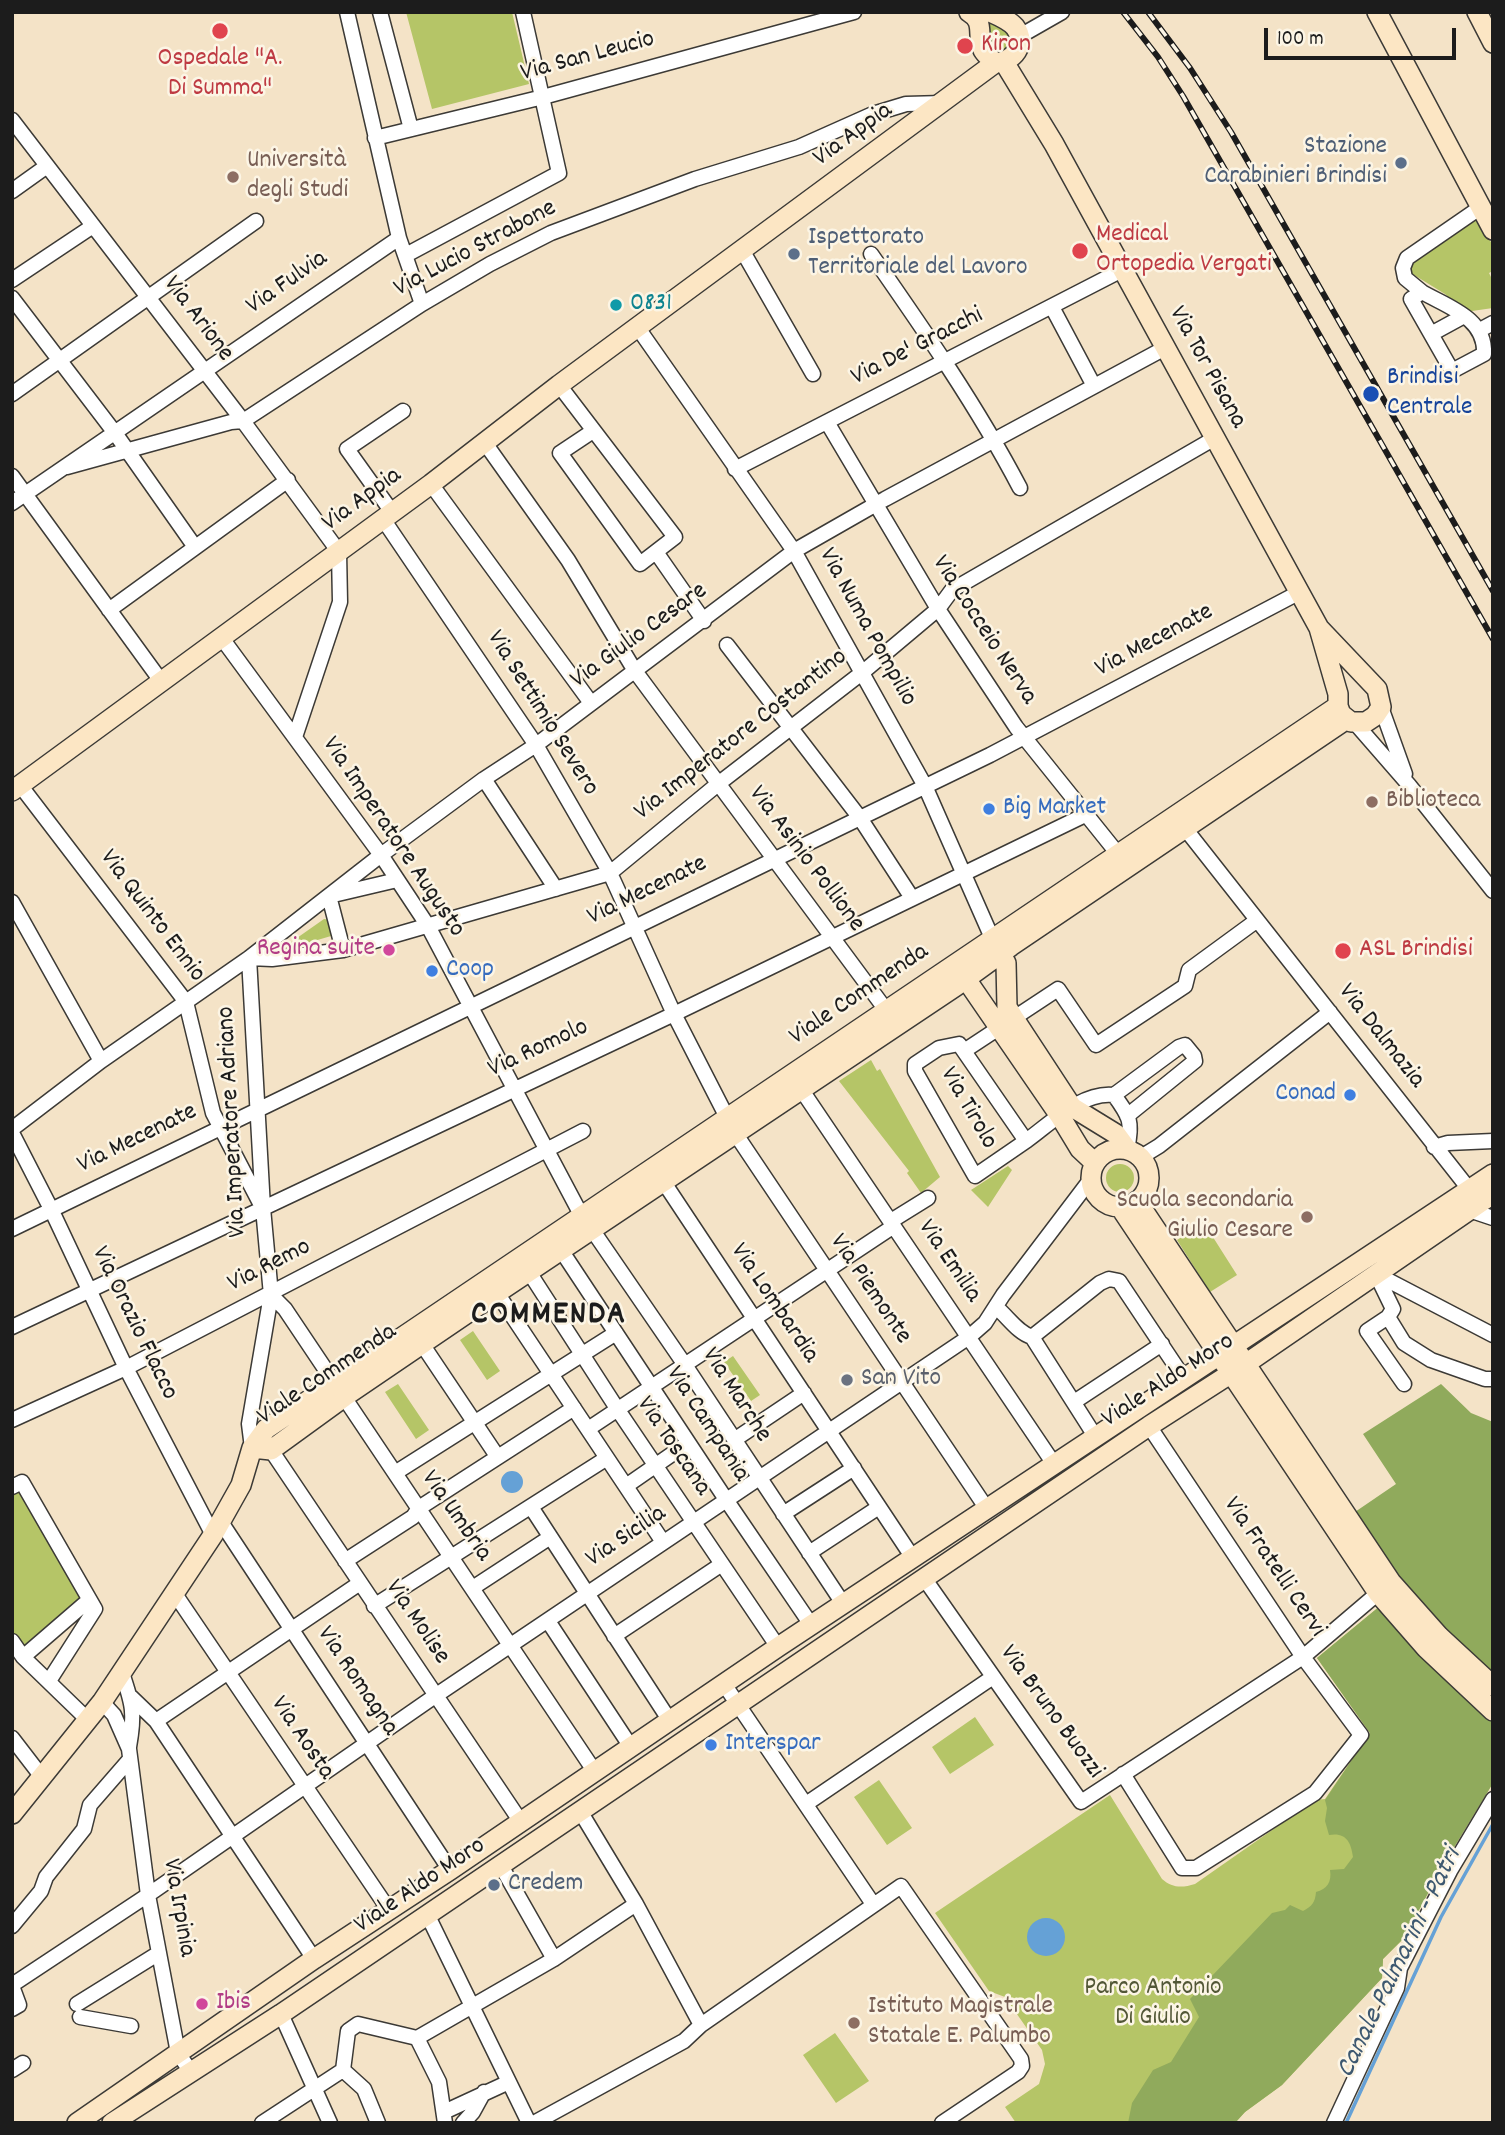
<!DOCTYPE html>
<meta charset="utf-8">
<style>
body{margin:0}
#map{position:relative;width:1505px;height:2135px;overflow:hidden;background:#f4e3c7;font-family:Dekko,sans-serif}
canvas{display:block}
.frame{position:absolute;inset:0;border:14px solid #1c1c1c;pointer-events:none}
.scale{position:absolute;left:1264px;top:28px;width:192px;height:32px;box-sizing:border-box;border:4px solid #1c1c1c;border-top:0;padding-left:9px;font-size:21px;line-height:24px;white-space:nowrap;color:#1c1c1c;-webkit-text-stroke:5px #fcf5e5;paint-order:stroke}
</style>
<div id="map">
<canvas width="1505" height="2135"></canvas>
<div class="frame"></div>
<div class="scale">100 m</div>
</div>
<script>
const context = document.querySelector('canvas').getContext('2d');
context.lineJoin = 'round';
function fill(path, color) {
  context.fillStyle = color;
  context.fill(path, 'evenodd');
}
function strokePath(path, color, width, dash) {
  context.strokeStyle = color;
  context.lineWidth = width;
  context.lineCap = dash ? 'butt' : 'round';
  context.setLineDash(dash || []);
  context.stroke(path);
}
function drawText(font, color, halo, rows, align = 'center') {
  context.font = font + ' Dekko,sans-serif';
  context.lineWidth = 5;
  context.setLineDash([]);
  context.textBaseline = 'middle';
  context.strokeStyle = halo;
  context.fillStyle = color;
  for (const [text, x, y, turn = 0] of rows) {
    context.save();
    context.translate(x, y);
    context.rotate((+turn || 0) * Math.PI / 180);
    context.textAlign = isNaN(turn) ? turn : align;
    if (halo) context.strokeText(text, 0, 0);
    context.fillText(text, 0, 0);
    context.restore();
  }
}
fill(new Path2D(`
 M406 12H512L529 84 432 109Z
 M988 17 1008 28 1012 42 1006 50 998 51 990 45Z
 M1478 218 1493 246V271L1489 273 1493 281V308L1465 312 1445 294 1406 270 1407 266Z
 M324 919 331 920 335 932 331 936 277 952Z
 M871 1060 877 1071 880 1069 940 1177 921 1193 907 1173 909 1171 839 1081Z
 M1106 1178a14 14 0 1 1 28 0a14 14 0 1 1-28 0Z
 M1008 1166 1012 1170 988 1207 971 1190Z
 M1204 1223 1237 1275 1210 1292 1177 1240Z
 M473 1331 500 1371 487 1380 460 1340Z
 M733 1356 760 1395 751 1401 724 1362Z
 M398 1384 429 1430 416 1439 385 1392Z
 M19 1491 86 1599 24 1649 12 1631V1494Z
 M1493 1500V1783L1442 1867 1404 1938 1383 1959 1382 1978 1282 2085 1245 2112 1235 2123H1016L1005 2107 1039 2084 1045 2064 1042 2050 1005 1997 989 1991 935 1913 1110 1795 1162 1879C1172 1888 1182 1888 1195 1884L1315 1800 1325 1799 1370 1733 1317 1658 1403 1587Z
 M975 1717 994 1745 950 1774 932 1747Z
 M879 1780 912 1828 887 1845 854 1797Z
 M835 2033 869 2081 836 2103 803 2055Z`), '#b5c567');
fill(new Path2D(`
 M1441 1384 1471 1413 1493 1422V1783L1442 1867 1404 1938 1383 1959 1382 1978 1282 2085 1245 2112 1235 2123H1128L1132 2103 1153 2070 1171 2062 1199 2017 1190 1999 1272 1913 1285 1910 1290 1905 1303 1911C1312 1906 1315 1903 1316 1892 1327 1889 1332 1882 1330 1870L1344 1869 1353 1857C1351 1842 1346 1832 1329 1835L1325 1821 1327 1808 1325 1800 1370 1733 1317 1658 1403 1587 1352 1514 1396 1484 1363 1434Z`), '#90aa5c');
fill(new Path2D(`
 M501 1482a11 11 0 1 1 22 0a11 11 0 1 1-22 0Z
 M1027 1937a19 19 0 1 1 38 0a19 19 0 1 1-38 0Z`), '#65a1d6');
strokePath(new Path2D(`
 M1346 2123 1441 1917 1493 1824`), '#65a1d6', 3.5);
const street = new Path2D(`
 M347 12 399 238 422 304
 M380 12 411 129
 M1020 36 1062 12
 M12 120 243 421 339 552 340 602 295 737
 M375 138 543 97 854 12
 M12 191 47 166
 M742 250 813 374
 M871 254C924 330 977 406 1020 488
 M406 255 559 173 523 12
 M12 280 93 226
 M1422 292C1448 307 1486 318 1484 354L1452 371 1411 299Z
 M1422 292 1405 278 1403 268 1407 258 1481 207
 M12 298 115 433 195 547
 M1052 307 1094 386
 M638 328 794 551 925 786 992 938
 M1480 330 1493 323
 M1431 334 1464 316
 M559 385 675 537 640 564 560 453 593 431
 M12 394 256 221
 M827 422 938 609 1016 727 1118 854
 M485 443 568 560 635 671 886 1010
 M67 467 231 422 243 421 422 304 490 264 551 233 695 179 799 147 873 114 906 104 943 103
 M735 469 1122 270
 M12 476 161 681
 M431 484 591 703
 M12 503 399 238
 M392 512 347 449 403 411
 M383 519 536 745 610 873 674 1014 735 1133 987 1509
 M656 552 704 621
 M109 610 288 480
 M221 637 381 855 428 926 578 1209 685 1365 844 1605
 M727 645 860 818 912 898
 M1381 707 1405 774
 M1355 723 1409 785 1493 891
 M484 779 556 889
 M20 785 186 1002 213 1113 260 1203
 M1180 822 1469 1189
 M12 902 101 1061
 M343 950 329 896 397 880
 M959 1044 1026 1141 975 1176 915 1071V1064L939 1048Z
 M964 1051 1058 989 1096 1045 1185 986 1189 970 1256 921
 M801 1089 1054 1464
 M1114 1095 1179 1047 1185 1045 1194 1056 1195 1061 1127 1116
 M12 1129 101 1061 249 958 381 855 484 779 536 745 794 551 885 499 1165 348
 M12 1133 51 1209 126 1368 213 1535
 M1026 1141C1050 1124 1082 1091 1114 1095 1130 1117 1133 1122 1127 1149
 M1434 1147 1448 1143 1493 1141
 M1141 1157 1159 1146 1330 1012
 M663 1181 913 1558
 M1469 1210 1493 1218
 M891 1221 928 1198
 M12 1229 990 755 1300 592
 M561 1250 727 1501 812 1626
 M529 1272 618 1410 778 1647
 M1376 1274 1393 1309 1388 1317 1404 1343 1431 1360 1485 1379H1493
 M1376 1274 1493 1335
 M493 1287 663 1542
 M271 1295 285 1309 595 1772
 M996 1307C1008 1317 1018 1333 1032 1337
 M1388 1317 1367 1331 1404 1384
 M12 1327 674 1014 1085 815
 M418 1338 497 1456
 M1074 1402 1162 1344
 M12 1420 126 1368 583 1131
 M588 1429 894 1226
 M1095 1436 1032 1337 1100 1283 1109 1279 1119 1281 1183 1377
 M734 1440 804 1393
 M252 1448 249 1424 271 1295 263 1208 249 958 272 959 343 950 610 873 718 784 863 672 938 609 952 590 1215 438
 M271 1450 521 1822
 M395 1473 616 1333
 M626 1486 688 1443
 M12 1487 22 1482 95 1609 49 1681
 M531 1507 670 1721
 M783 1514 854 1468
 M221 1522 450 1870
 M809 1553 879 1507
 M345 1561 413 1517 419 1508 574 1408
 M924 1578 1081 1802 1303 1657 1384 1588
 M474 1587 549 1538
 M175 1594 389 1910
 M374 1606 607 1458
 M548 1621 631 1747
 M614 1636 722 1564
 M12 1641 23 1657 87 1719
 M23 1657 89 1600
 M122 1673C133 1705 135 1713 129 1747
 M724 1684 873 1904
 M131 1697 156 1721 314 1959
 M102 1702 114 1715 129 1749 148 1895 178 2053 191 2072
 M156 1721 360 1583
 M12 1738 42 1777
 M1123 1774 1182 1868H1196L1315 1793 1361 1735 1303 1657 1149 1426
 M806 1804 993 1677
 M580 1811 636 1904 701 2025
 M500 1864 554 1959
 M427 1914 529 2123
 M12 1926 41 1891 46 1877 84 1829 90 1805 130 1759
 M12 1985 148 1895 435 1696 969 1337 985 1323 1003 1295 1091 1179
 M12 1986 19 2005 12 2009
 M77 2004 159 1953
 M281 2014 330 2123
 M80 2017 131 2026
 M417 2038 554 1959 636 1904
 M12 2070 23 2063
 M343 2070 364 2089 378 2123
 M444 2112 509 2082
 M262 2123 343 2070 348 2031 358 2024 417 2038 439 2082 445 2123
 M463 2123 473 2112 484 2092
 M534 2123 684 2041 701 2025 901 1886 1021 2059 1022 2066 1018 2072 942 2123
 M1334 2123 1397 1988 1400 1968 1450 1871 1493 1799`);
const secondary = new Path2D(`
 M969 12C986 22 976 36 983 50 986 55 991 59 995 63
 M1377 12 1493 230
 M1477 12 1493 43
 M1004 62 1054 144 1319 628 1338 694V706L1341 714 1351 722H1366L1375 716 1381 707 1377 689 1319 628
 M12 791 431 484 559 385 995 63C1013 62 1028 44 1015 27 1009 20 999 16 990 12
 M996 945 1006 963 1007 1007 1013 1017 1072 1107 1116 1134 1127 1149
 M959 969 1060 1116 1080 1149 1095 1163
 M1091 1178a29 29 0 1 1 58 0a29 29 0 1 1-58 0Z
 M1137 1201 1391 1582 1439 1636 1493 1686
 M1120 1207 1378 1593 1426 1648 1493 1711
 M252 1448 271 1450 344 1397 497 1293 956 986 1011 946 1347 719
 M12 1814 102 1702 213 1535 241 1485 252 1448 266 1429 1338 706
 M77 2123 314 1959 450 1870 778 1647 1493 1174
 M112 2123 281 2014 1149 1426 1244 1365 1493 1194`);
strokePath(street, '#3c3a36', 17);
strokePath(secondary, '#3c3a36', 22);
strokePath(street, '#fff', 14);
strokePath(secondary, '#fce6c4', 19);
const rail = new Path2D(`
 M1123 12 1158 57 1183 96 1493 639
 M1148 12 1190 68 1231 132 1493 591`);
strokePath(rail, '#1c1c1c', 6);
strokePath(rail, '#fcf5e5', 3.5, [10]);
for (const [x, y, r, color] of [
 [220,31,9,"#e0444e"],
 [965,46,9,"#e0444e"],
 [1401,163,7,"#5c6f8a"],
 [233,177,7,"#8d6e63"],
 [1080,251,9,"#e0444e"],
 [794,254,7,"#5c6f8a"],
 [616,305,7,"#0f9aa8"],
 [1371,394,9,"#1a4fb4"],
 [1372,802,7,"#8d6e63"],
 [989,809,7,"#3f7fe0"],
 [389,950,7,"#d1479c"],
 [1343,951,9,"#e0444e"],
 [432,971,7,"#3f7fe0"],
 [1350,1095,7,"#3f7fe0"],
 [1307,1217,7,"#8d6e63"],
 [847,1380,7,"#6b7280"],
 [711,1745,7,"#3f7fe0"],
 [494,1885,7,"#5c6f8a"],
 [202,2004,7,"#d1479c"],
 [854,2023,7,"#8d6e63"]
]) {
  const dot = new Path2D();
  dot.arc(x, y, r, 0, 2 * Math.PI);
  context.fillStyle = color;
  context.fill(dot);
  strokePath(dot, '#fcf5e5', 2.5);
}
drawText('26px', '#be3a42', '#fcf5e5', [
 ["Kiron",981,46],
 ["Ospedale \"A.",220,60,"center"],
 ["Di Summa\"",220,90,"center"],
 ["Medical",1096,236],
 ["Ortopedia Vergati",1096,266],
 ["ASL Brindisi",1359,951]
], 'left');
drawText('26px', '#1c1c1c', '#fcf5e5', [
 ["Via San Leucio",588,58,-15],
 ["Via Appia",854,136,-36],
 ["Via Lucio Strabone",476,250,-28],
 ["Via Fulvia",288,284,-35],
 ["Via Arione",197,320,53],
 ["Via De' Gracchi",918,348,-27],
 ["Via Tor Pisana",1206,368,61],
 ["Via Appia",363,501,-36],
 ["Via Numa Pompilio",866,628,61],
 ["Via Cocceio Nerva",983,631,57],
 ["Via Giulio Cesare",640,637,-36],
 ["Via Mecenate",1155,642,-28],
 ["Via Settimio Severo",541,714,58],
 ["Via Imperatore Costantino",742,736,-38],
 ["Via Imperatore Augusto",392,838,56],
 ["Via Asinio Pollione",805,860,53],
 ["Via Mecenate",648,892,-26],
 ["Via Quinto Ennio",151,917,53],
 ["Viale Commenda",860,996,-34],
 ["Via Dalmazia",1380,1037,52],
 ["Via Romolo",539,1050,-25],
 ["Via Tirolo",967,1109,60],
 ["Via Imperatore Adriano",234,1122,-93],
 ["Via Mecenate",138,1140,-26],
 ["Via Emilia",948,1262,56],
 ["Via Remo",270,1267,-27],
 ["Via Piemonte",869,1290,56],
 ["Via Lombardia",773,1304,56],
 ["Via Orazio Flacco",133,1324,64],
 ["Viale Commenda",328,1376,-34],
 ["Viale Aldo Moro",1169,1382,-33],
 ["Via Marche",735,1396,57],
 ["Via Campania",706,1425,57],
 ["Via Toscana",672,1447,56],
 ["Via Umbria",455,1517,55],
 ["Via Sicilia",627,1538,-34],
 ["Via Fratelli Cervi",1273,1568,56],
 ["Via Molise",416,1623,56],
 ["Via Romagna",356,1682,56],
 ["Via Bruno Buozzi",1050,1713,54],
 ["Via Aosta",301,1739,56],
 ["Viale Aldo Moro",421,1887,-34],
 ["Via Irpinia",177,1908,80]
]);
drawText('26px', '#4e5e75', '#fcf5e5', [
 ["Stazione",1387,148,"right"],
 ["Carabinieri Brindisi",1387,178,"right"],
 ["Ispettorato",808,239],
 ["Territoriale del Lavoro",808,269],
 ["Credem",508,1885]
], 'left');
drawText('26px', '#785e54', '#fcf5e5', [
 ["Università",247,162],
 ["degli Studi",247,192],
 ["Biblioteca",1386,802],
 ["Scuola secondaria",1293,1202,"right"],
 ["Giulio Cesare",1293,1232,"right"],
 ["Istituto Magistrale",868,2008],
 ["Statale E. Palumbo",868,2038]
], 'left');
drawText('26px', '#0d838f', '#fcf5e5', [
 ["0831",630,305]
], 'left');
drawText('26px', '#164399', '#fcf5e5', [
 ["Brindisi",1387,379],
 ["Centrale",1387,409]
], 'left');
drawText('26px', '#366cbe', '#fcf5e5', [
 ["Big Market",1003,809],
 ["Coop",446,971],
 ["Conad",1336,1095,"right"],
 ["Interspar",725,1745]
], 'left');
drawText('26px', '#b23c85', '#fcf5e5', [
 ["Regina suite",375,950],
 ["Ibis",216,2004,"left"]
], 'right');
drawText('26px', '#5b616d', '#fcf5e5', [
 ["San Vito",861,1380]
], 'left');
drawText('26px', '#525736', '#fcf5e5', [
 ["Parco Antonio",1153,1989],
 ["Di Giulio",1153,2019]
]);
drawText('italic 28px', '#3d5870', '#fcf5e5', [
 ["Canale Palmarini - Patri",1401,1964,-64]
]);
context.letterSpacing = '2px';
drawText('bold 33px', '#1c1c1c', '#fcf5e5', [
 ["COMMENDA",549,1317]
]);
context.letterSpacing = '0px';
</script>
